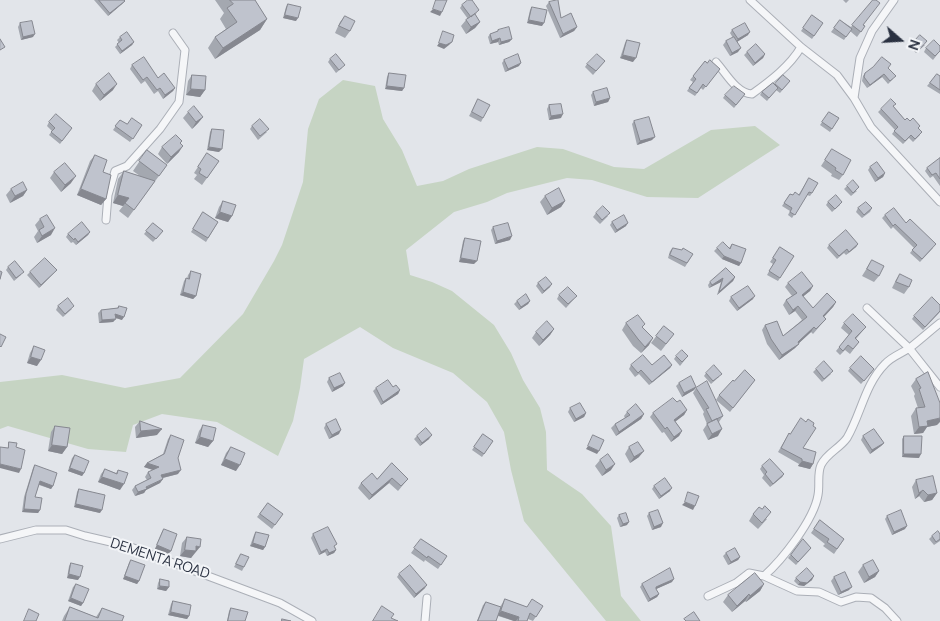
<!DOCTYPE html>
<style>
body{margin:0}
#map{position:relative;width:940px;height:621px;overflow:hidden;background:#e2e5ea;font-family:Manrope,sans-serif}
canvas{display:block}
.north{position:absolute;left:875px;top:15px;width:50px;height:50px;-webkit-text-stroke:4px #f2f4f7;paint-order:stroke;rotate:109deg;font-size:14px;font-weight:700;line-height:20px;text-align:center;color:#2a3141}
.north::after{content:'';display:block;margin:auto;width:18px;height:22px;background:#2a3141;clip-path:polygon(50% 0,100% 100%,50% 72%,0 100%)}
</style>
<div id="map">
<canvas width="940" height="621"></canvas>
<div class="north">N</div>
</div>
<script>
const context = document.querySelector('canvas').getContext('2d');
context.lineJoin = 'round';
function fill(path, color) {
  context.fillStyle = color;
  context.fill(path, 'evenodd');
}
function strokePath(path, color, width, dash) {
  context.strokeStyle = color;
  context.lineWidth = width;
  context.lineCap = dash ? 'butt' : 'round';
  context.setLineDash(dash || []);
  context.stroke(path);
}
function drawText(font, color, halo, rows, align = 'center') {
  context.font = font + ' Manrope,sans-serif';
  context.lineWidth = 4;
  context.setLineDash([]);
  context.textBaseline = 'middle';
  context.strokeStyle = halo;
  context.fillStyle = color;
  for (const [text, x, y, turn = 0] of rows) {
    context.save();
    context.translate(x, y);
    context.rotate((+turn || 0) * Math.PI / 180);
    context.textAlign = isNaN(turn) ? turn : align;
    if (halo) context.strokeText(text, 0, 0);
    context.fillText(text, 0, 0);
    context.restore();
  }
}
fill(new Path2D(`
 M343 80 375 86 383 119 402 150 417 186 443 181 469 169 537 147 563 149 614 167 644 169 711 130 755 126 780 145 698 198 647 197 592 180 567 178 507 193 487 202 454 212 406 250 410 275 432 282 452 291 494 325 511 353 523 380 540 408 546 432 547 470 582 494 611 526 621 596 641 621H606L524 521 511 470 504 432 487 402 453 373 393 348 360 327 304 359 300 388 293 421 278 456 217 422 162 414 133 425 126 452 88 449 8 426 0 429V382L62 375 125 388 180 378 243 314 274 261 282 245 303 182 308 129 319 99Z`), '#c6d4c3');
const street = new Path2D(`
 M750 0 801 47 837 75 854 98 860 58 872 31 894 0
 M716 62C726 73 736 93 752 94 770 81 790 66 801 47
 M854 98 871 127 940 202
 M106 220 108 195 115 171 127 166 160 129 179 102 185 50 173 33
 M867 308 909 348 940 387
 M0 539 36 530H66L85 536 128 546 280 603 312 621
 M764 576C782 560 814 520 818 495 820 485 817 474 821 465 827 453 839 449 847 438 861 414 865 384 885 364 892 356 903 353 911 347 921 339 930 331 940 323
 M708 596 736 583 749 573 764 576 797 591 819 592 841 602 856 597 871 598 885 608 897 621
 M425 621 427 598`);
strokePath(street, '#abafb7', 9);
strokePath(street, '#f5f6f8', 7);
fill(new Path2D(`
 M94 0H124L125 1 122 4 108 16Z
 M215 0H255L267 19 260 30 215 59 208 48 215 37 226 29 220 19 224 13Z
 M843 0H849L846 3Z
 M873 0 863 25 865 26 857 37 850 31 844 40 831 32 840 20 851 27Z
 M549 2 561 18 577 27 574 31 560 38 546 6Z
 M288 4 296 21 283 18 286 7Z
 M462 5 477 13 475 14 480 22 475 28 466 34 461 26 466 20 468 19 460 8Z
 M532 7 542 26 527 23 530 10Z
 M812 15 823 23 812 39 801 31Z
 M345 16 350 31 345 38 335 33 340 22Z
 M20 23 33 37 21 40 18 27Z
 M498 30 512 39 509 42 499 45 498 42 490 44 488 37 490 34 497 32Z
 M732 30 748 35 737 42 738 52 730 56 723 45 726 41 733 38 730 33Z
 M120 37 134 42 132 45 120 54 115 47 119 43 117 40Z
 M627 40 633 62 620 58 625 43Z
 M912 44 925 45 916 53 910 47Z
 M940 46V51L933 60 924 52 926 48Z
 M747 52 765 54 763 58 753 66 744 55Z
 M330 59 342 68 336 73 328 62Z
 M504 60 519 66 505 72 502 63Z
 M605 61 593 75 585 67 587 64Z
 M705 61 720 69 703 90 701 88 695 96 687 91 693 82 690 80Z
 M132 65 158 78 175 88 173 91 163 99 158 91 154 94 145 81 141 84 130 69Z
 M888 68 893 79 888 84 882 77 867 88 862 81 863 76 865 73Z
 M389 73 404 88 402 91 385 89 387 77Z
 M937 74 940 76V94L927 86Z
 M192 75 205 90 200 97 186 95 188 81Z
 M790 81 780 93 776 90 767 101 760 95 762 92 774 84Z
 M96 84 113 90 100 101 92 91Z
 M593 92 610 98 608 102 594 106 591 95Z
 M725 95 743 97 734 108 723 98Z
 M478 99 483 118 481 122 469 116Z
 M549 105 561 118 549 120 547 109Z
 M894 107 905 120 910 121 919 128 920 135 913 142 909 138 903 144 892 134 895 130 878 112 881 109Z
 M188 112 203 117 198 123 192 129 183 118Z
 M829 112 839 118 830 132 820 125Z
 M120 120 127 124 142 125 130 142 113 130Z
 M634 121 652 140 637 145 632 124Z
 M49 122 72 128 60 144 49 135 52 131 47 126Z
 M252 126 267 132 258 140 250 129Z
 M212 129 219 152 207 150 210 132Z
 M181 143 179 152 167 164 158 154 162 147Z
 M832 149 843 175 839 180 831 176 832 174 821 166Z
 M147 150 167 165 128 218 119 211 123 206 113 203 118 179 124 171 140 176 133 171Z
 M207 153 219 161 202 185 194 179 197 175 194 173Z
 M95 155 103 172 106 199 101 205 77 195 90 161Z
 M940 158V186L933 176 930 178 925 171 927 168Z
 M870 167 885 173 883 177 875 182 868 170Z
 M54 172 71 183 61 192 50 178Z
 M809 178 812 193 810 196 807 195 792 218 788 215 790 211 782 206 790 194 793 195 799 194Z
 M847 186 857 191 851 196 844 189Z
 M11 189 27 190 23 196 10 203 6 195Z
 M545 196 565 201 561 207 547 215 540 202Z
 M223 201 232 216 228 222 215 218 219 207Z
 M828 202 840 205 832 212 826 205Z
 M858 208H872L870 212 862 218 856 212Z
 M203 212 218 222 206 242 191 232Z
 M596 213 608 216 600 224 593 217Z
 M885 215 906 223 933 248 920 262 910 253 914 248 893 227 891 229 882 218Z
 M40 219 51 235 37 243 34 237 38 231 35 225Z
 M612 222 626 226 615 233 610 225Z
 M153 223 163 231 153 242 144 234Z
 M493 227 510 240 495 244 491 230Z
 M90 232 88 235 76 245 73 242 71 243 66 237 68 234Z
 M465 238 474 264 459 262 463 241Z
 M732 244 741 263 739 266 722 259 714 251 717 248H729Z
 M858 244 856 247 846 255 844 253 837 259 827 248 829 245Z
 M780 247 794 256 778 281 767 275 773 264 770 262Z
 M673 248 693 254 685 267 668 258 670 251Z
 M872 260 879 276 874 282 862 276Z
 M8 267 21 275 14 281 6 270Z
 M726 268 735 277 733 281 717 295 721 282 709 288 708 285 710 282Z
 M191 271 196 296 193 299 180 295 184 281 186 278 187 279 188 275Z
 M30 272 54 273 39 288 27 275Z
 M900 274 909 287 904 294 892 288 896 280Z
 M538 283 550 287 542 294 536 286Z
 M788 283 813 286 810 291 803 296 813 308 836 302 833 307 824 317 826 319 813 334 811 332 799 343 795 348 779 360 767 344 762 330 765 325 783 336 802 320 795 311 789 315 783 305 786 300 792 296 785 287Z
 M559 295 574 299 566 308 557 299Z
 M731 297 753 299 737 311 729 301Z
 M517 301H530L528 304 519 310 514 304Z
 M58 306 72 309 63 317 56 310Z
 M119 306 122 320 116 318 113 322 99 323 98 313 101 310 117 308Z
 M940 312 923 330 912 319 914 316Z
 M626 323 643 328 649 345 641 353 633 346 622 330Z
 M844 323 866 327 856 339 859 342 850 354 845 350 840 355 836 351 849 335 841 328Z
 M664 326 674 334 661 351 651 343Z
 M554 329 550 335 539 346 532 338 536 332Z
 M34 346 37 366 27 363 30 353Z
 M676 356H688L680 366 674 359Z
 M631 365H672L670 368 649 385 639 374 635 377 629 369Z
 M850 368 872 372 861 384 848 371Z
 M816 369 831 374 822 382 813 372Z
 M928 372 937 425 927 427 923 433 914 434 911 416 916 408H918L914 396 915 394 911 386 916 379Z
 M706 373 719 377 711 384 704 376Z
 M329 378 343 386 332 392 327 382Z
 M755 380 730 412 716 400 719 395 734 381Z
 M679 383 696 387 694 390 682 397 676 386Z
 M393 387 400 390 398 394 381 405 373 391 376 388Z
 M696 388 723 416 719 422 718 436 708 440 703 430 707 424 703 414 704 412 693 393Z
 M677 402 687 410 684 415 675 421 682 431 679 436 671 442 664 432 662 433 650 417 653 413Z
 M570 408 586 413 584 417 574 422 568 412Z
 M627 412 644 414 641 419 616 436 611 428 615 424 625 418 624 416Z
 M140 421 157 435 136 438 135 427Z
 M326 424 339 434 329 439 324 428Z
 M203 425 213 441 208 447 195 443 199 431Z
 M55 426 67 447 62 454 48 451 51 432Z
 M789 433 803 448 813 464 810 469 798 466 799 464 778 452Z
 M483 434 493 441 482 457 472 450Z
 M171 435 178 458V474L163 478 160 483 146 490 144 493 135 496 132 490 135 486 147 480 145 477 148 472 153 470 144 467 147 463 163 454 168 439Z
 M417 436 429 439 420 446 414 439Z
 M863 436 884 443 881 446 870 454 861 440Z
 M904 436 919 458 902 457V439Z
 M231 447 236 471 221 465 226 453Z
 M629 447 639 457 630 463 625 454Z
 M75 455 84 473 82 476 68 471 72 458Z
 M600 460 611 470 602 476 595 466Z
 M392 463 408 479 398 491 389 483 369 500 358 488 361 483 377 479Z
 M35 465 53 486 51 489 39 485 35 497 40 510 38 513 22 512 24 497 33 468Z
 M762 466 784 474 782 477 770 487 762 478 764 475 760 469Z
 M105 469 116 473 118 470 120 490 98 482 101 474Z
 M916 480 937 493 932 500 924 502 919 496 915 499 912 487Z
 M654 486 670 491 659 499 652 489Z
 M79 489 100 513 74 507 77 492Z
 M268 503 283 514 272 529 257 517Z
 M649 513 661 527 652 530 647 516Z
 M753 514 767 519 758 529 749 521Z
 M619 515 627 525 620 527 617 518Z
 M887 516 905 529 892 535 885 519Z
 M820 520 844 539 834 554 823 546 825 544 811 533Z
 M164 529 171 551 168 554 155 549 162 532Z
 M256 532 265 547 263 550 250 546 254 535Z
 M313 534 335 547 336 550 334 553 327 556 325 552 319 555 311 538Z
 M940 534V541L934 545 929 539 932 536Z
 M187 537 195 553H194L191 558 180 556 182 543Z
 M421 539 447 556 438 569 425 560 424 562 411 553Z
 M803 539 811 548 796 565 788 558Z
 M726 553 740 557 738 560 728 565 723 556Z
 M241 554 244 567 242 571 234 567Z
 M131 560 139 581 137 584 123 579 129 563Z
 M71 563 78 580 67 578 69 566Z
 M863 565 879 571 875 577 864 583 858 572Z
 M399 574 425 588 414 598 397 577Z
 M834 577 849 590 838 595 831 581Z
 M796 578 812 580 804 586 798 585 794 581Z
 M160 579 169 587 166 591 157 589 158 583Z
 M672 582 656 589 659 594 657 597 648 602 640 587 642 584Z
 M76 584 83 603 81 606 68 601 73 587Z
 M764 584 760 591 746 602 745 601 732 612 723 602 728 595Z
 M505 599 527 607 543 606 533 621 528 619 527 621H514L498 616 496 621H477L483 605 486 602 500 607Z
 M173 601 189 616 187 619 168 615 171 604Z
 M70 607 96 617 102 608 122 621H62L64 616Z
 M231 608 245 621H227L229 611Z`), '#a4a8b0');
fill(new Path2D(`
 M125 1 122 4 108 16 110 13Z
 M433 9 442 12 440 16 430 12Z
 M285 15 298 18 296 21 283 18Z
 M267 19 260 30 215 59 223 48Z
 M529 20 544 23 542 26 527 23Z
 M480 22 475 28 466 34 471 27Z
 M577 27 574 31 560 38 563 34Z
 M750 32 748 35 735 43 738 39Z
 M35 34 33 37 21 40 23 37Z
 M500 38 498 42 490 44 492 41Z
 M512 39 509 42 499 45 501 42Z
 M134 42 132 45 120 54 122 51Z
 M452 42 449 45 444 49 437 46 439 43Z
 M741 48 738 52 730 56 732 53Z
 M765 54 763 58 753 66 755 63Z
 M623 55 636 58 633 62 620 58Z
 M521 63 519 66 505 72 508 69Z
 M884 74 882 77 867 88 870 85Z
 M117 84 113 90 100 101 104 95Z
 M387 86 404 88 402 91 385 89Z
 M175 88 173 91 163 99 165 95Z
 M191 89 205 90 200 97 186 95Z
 M610 98 608 102 594 106 596 102Z
 M563 114 561 118 549 120 551 116Z
 M203 117 198 123 192 129 196 122Z
 M655 137 652 140 637 145 640 141Z
 M183 146 179 152 167 164 171 157Z
 M209 147 222 149 219 152 207 150Z
 M885 173 883 177 875 182 878 178Z
 M76 176 71 183 61 192 65 185Z
 M81 189 106 199 101 205 77 195Z
 M27 190 23 196 10 203 15 196Z
 M118 195 129 198 123 206 113 203Z
 M565 201 561 207 547 215 552 208Z
 M220 212 232 216 228 222 215 218Z
 M628 223 626 226 615 233 617 230Z
 M55 228 51 235 37 243 42 236Z
 M90 232 88 235 76 245 78 242Z
 M512 236 510 240 495 244 497 241Z
 M858 244 856 247 846 255 849 252Z
 M724 256 741 263 739 266 722 259Z
 M461 258 477 261 474 264 459 262Z
 M57 270 39 288 41 285Z
 M735 277 733 281 717 295 719 292Z
 M723 278 721 282 709 288 712 285Z
 M552 284 550 287 542 294 544 291Z
 M813 286 810 291 799 300 802 295Z
 M183 292 196 296 193 299 180 295Z
 M755 296 753 299 737 311 739 308Z
 M530 301 528 304 519 310 521 307Z
 M836 302 833 307 820 321 823 316Z
 M798 306 795 311 789 315 793 310Z
 M115 314 124 317 122 320 113 317Z
 M116 319 113 322 99 323 102 320Z
 M814 327 811 332 797 345 799 344 795 348 779 360 782 355Z
 M554 329 550 335 539 346 543 340Z
 M653 338 649 345 641 353 645 347Z
 M31 357 41 360 37 366 27 363Z
 M672 365 670 368 649 385 652 382Z
 M345 383 343 386 332 392 334 388Z
 M696 387 694 390 682 397 684 393Z
 M400 390 398 394 381 405 383 402Z
 M687 410 684 415 671 425 674 420Z
 M586 413 584 417 574 422 576 419Z
 M644 414 641 419 616 436 619 432Z
 M940 418V422L937 425 927 427 923 433 914 434 919 427 927 421Z
 M162 429 157 435 136 438 141 431Z
 M722 429 718 436 708 440 712 434Z
 M341 430 339 434 329 439 332 435Z
 M682 431 679 436 671 442 674 437Z
 M432 435 429 439 420 446 422 443Z
 M200 437 213 441 208 447 195 443Z
 M884 443 881 446 870 454 872 450Z
 M52 445 67 447 62 454 48 451Z
 M588 446 599 451 597 454 586 449Z
 M644 451 639 457 630 463 634 457Z
 M904 454H921L919 458 902 457Z
 M225 459 240 465 236 471 221 465Z
 M802 461 813 464 810 469 798 466Z
 M147 463 159 467 156 471 144 467Z
 M0 464 21 469 19 473 0 468Z
 M615 464 611 470 602 476 606 470Z
 M70 468 84 473 82 476 68 471Z
 M181 470 178 474 158 479 161 475Z
 M784 474 782 477 770 487 773 484Z
 M102 477 124 484 120 490 98 482Z
 M392 478 389 483 369 500 372 495Z
 M163 479 160 483 146 490 144 493 135 496 138 492Z
 M40 481 53 486 51 489 38 484Z
 M672 488 670 491 659 499 661 496Z
 M923 490 919 496 915 499 919 493Z
 M937 493 932 500 924 502 928 495Z
 M685 502 695 506 693 510 682 505Z
 M76 504 102 510 100 513 74 507Z
 M24 509 40 510 38 513 22 512Z
 M629 522 627 525 620 527 623 524Z
 M663 523 661 527 652 530 654 527Z
 M907 526 905 529 892 535 894 532Z
 M253 543 265 547 263 550 250 546Z
 M157 545 171 551 168 554 155 549Z
 M196 546 200 547 191 558 180 556 185 550Z
 M327 549 325 552 319 555 321 552Z
 M336 550 334 553 327 556 329 553Z
 M740 557 738 560 728 565 731 562Z
 M879 571 875 577 864 583 869 577Z
 M69 574 80 577 78 580 67 578Z
 M125 576 139 581 137 584 123 579Z
 M814 576 812 580 804 586 798 585 800 582Z
 M674 579 672 582 654 590 656 587Z
 M764 584 760 591 746 602 750 596Z
 M427 585 425 588 414 598 416 594Z
 M160 586 169 587 166 591 157 589Z
 M852 587 849 590 838 595 841 592Z
 M659 594 657 597 648 602 650 599Z
 M749 594 745 601 732 612 737 606Z
 M71 598 83 603 81 606 68 601Z
 M501 611 519 617 516 621H514L497 615Z
 M171 612 189 616 187 619 168 615Z`), '#868890');
const building = new Path2D(`
 M99 0H124L125 1 110 13Z
 M230 0H255L267 19 223 48 215 37 237 22 227 8 233 4Z
 M436 0H447L442 12 433 9Z
 M468 0H472L479 10 471 17 462 5Z
 M558 0 561 18 571 13 577 27 563 34 549 2Z
 M873 0H876L880 3 863 25 865 26 861 32 852 25Z
 M288 4 301 7 298 18 285 15Z
 M532 7 547 10 544 23 529 20Z
 M475 14 480 22 471 27 466 20Z
 M812 15 823 23 814 36 803 28Z
 M345 16 355 21 350 31 339 26Z
 M840 20 852 29 846 37 834 28Z
 M32 21 35 34 23 37 20 23Z
 M745 23 750 32 738 39 732 30Z
 M509 27 512 39 501 42 500 38 492 41 490 34 498 31V30Z
 M443 31 454 35 452 42 446 45 439 43Z
 M127 32 134 42 122 51 117 44 122 40 120 37Z
 M920 35 927 41 919 50 912 44Z
 M734 37 741 48 732 53 726 41Z
 M0 39 5 47 0 50Z
 M627 40 640 43 636 58 623 55Z
 M934 40 940 46V51L935 56 926 48Z
 M756 44 765 54 755 63 747 52Z
 M336 54 345 65 339 70 330 59Z
 M518 54 521 63 508 69 504 60Z
 M597 54 605 61 596 71 587 64Z
 M144 57 158 78 164 73 175 88 165 95 160 88 157 90 147 77 143 80 132 65Z
 M882 57 891 64 888 68 896 76 890 81 884 74 870 85 864 77 865 73 873 67Z
 M710 60 720 69 706 87 703 84 697 93 689 88 696 79 693 76 705 61 707 63Z
 M109 73 117 84 104 95 96 84Z
 M389 73 406 75 404 88 387 86Z
 M937 74 940 76V90L930 83Z
 M192 75 206 76 205 90 191 89Z
 M783 75 790 81 782 90 775 84Z
 M773 83 778 88 769 98 762 92Z
 M734 86 745 94 736 105 725 95Z
 M607 88 610 98 596 102 593 92Z
 M478 99 490 105 483 118 472 112Z
 M891 99 896 104 893 106 905 120 907 118 910 121 913 118 920 126 918 128 922 132 915 139 911 135 905 141 894 131 898 127 881 109Z
 M561 104 563 114 551 116 549 105Z
 M194 106 203 117 196 122 188 112Z
 M829 112 839 118 832 129 822 122Z
 M56 114 72 128 62 141 51 132 55 128 49 122Z
 M649 117 655 137 640 141 634 121Z
 M132 118 142 125 133 139 115 126 120 120 127 124Z
 M260 119 269 129 260 136 252 126Z
 M212 129 224 130 222 149 209 147Z
 M176 135 182 141 180 143 183 146 171 157 162 147Z
 M832 149 851 160 843 175 835 170 836 168 825 160Z
 M147 150 167 165 159 176 139 161Z
 M207 153 219 161 207 178 199 173 201 169 198 167Z
 M95 155 107 160 103 172 111 175 106 199 81 189Z
 M940 158V179L936 173 932 175 927 168Z
 M877 162 885 173 878 178 870 167Z
 M65 163 76 176 65 185 54 172Z
 M124 171 155 181 134 210 125 203 129 198 118 195Z
 M809 178 818 183 812 193 809 192 795 215 790 212 792 208 784 203 790 194 793 195 795 192 799 195Z
 M853 180 859 187 853 193 847 186Z
 M23 182 27 190 15 196 11 189Z
 M559 188 565 201 552 208 545 196Z
 M836 195 842 202 835 209 828 202Z
 M223 201 236 205 232 216 220 212Z
 M866 202 872 208 864 215 858 208Z
 M603 206 610 213 602 220 596 213Z
 M894 208 906 223 910 219 936 244 922 259 912 250 917 245 895 224 893 226 885 215Z
 M203 212 218 222 208 238 193 229Z
 M47 215 55 228 42 236 39 230 44 227 40 219Z
 M624 215 628 223 617 230 612 222Z
 M82 222 90 232 78 242 75 238 74 240 68 234Z
 M153 223 163 231 156 239 146 231Z
 M508 223 512 236 497 241 493 227Z
 M846 230 858 244 849 252 847 249 839 256 829 245Z
 M465 238 481 241 477 261 461 258Z
 M723 242 730 249 732 244 746 249 741 263 724 256 717 248Z
 M780 247 794 256 780 278 769 271 776 260 773 258Z
 M673 248 682 250 683 248 693 254 687 263 670 255Z
 M45 258 57 270 41 285 30 272Z
 M872 260 884 266 879 276 867 269Z
 M15 261 24 272 16 278 8 267Z
 M726 268 735 277 719 292 723 278 712 285 710 282Z
 M0 271 2 272 0 279Z
 M191 271 201 274 196 296 183 292 186 278 189 279Z
 M802 272 813 286 802 295 813 308 827 293 836 302 823 316 826 319 816 329 814 327 798 342 799 344 782 355 771 339 765 325 777 321 783 336 807 317 798 306 793 310 786 300 797 293 788 283Z
 M900 274 912 280 909 287 896 282Z
 M546 277 552 284 544 291 538 283Z
 M748 286 755 296 739 308 731 297Z
 M568 287 577 296 568 304 559 295Z
 M526 294 530 301 521 307 517 301Z
 M932 297 940 305V311L925 327 914 316Z
 M68 298 74 306 65 314 58 306Z
 M119 306 127 308 124 317 115 314 116 319 102 320 101 310 118 308Z
 M853 314 866 327 855 338 859 342 853 349 848 345 843 351 839 347 852 331 844 323Z
 M638 315 645 324 642 327 653 338 645 347 638 339 626 323Z
 M547 321 554 329 543 340 536 332Z
 M664 326 674 334 666 344 656 336Z
 M0 334 6 337 1 347 0 346Z
 M34 346 45 350 41 360 31 357Z
 M682 350 688 356 682 362 676 356Z
 M643 355 652 365 664 355 672 365 652 382 641 370 638 373 631 365Z
 M861 356 874 369 864 381 850 368Z
 M824 361 833 371 824 379 816 369Z
 M714 365 722 374 713 381 706 373Z
 M745 370 755 380 733 408 719 395 733 380 734 381Z
 M928 372 940 403V418L927 421 928 426 919 427 916 408 925 407 919 389 921 388 916 379Z
 M340 373 345 383 334 388 329 378Z
 M691 376 696 387 684 393 679 383Z
 M388 380 393 387 396 385 400 390 383 402 376 388Z
 M707 381 723 416 712 421 706 409 709 408 696 388Z
 M673 398 677 402 680 400 687 410 674 420 682 431 674 437 667 427 665 429 653 413Z
 M580 403 586 413 576 419 570 408Z
 M636 404 644 414 619 432 615 424 630 415 627 412Z
 M801 418 806 422 808 419 814 423 813 426 816 428 803 448 816 452 813 464 802 461V459L781 448 789 433 790 434Z
 M336 419 341 430 332 435 326 424Z
 M717 419 722 429 712 434 707 424Z
 M140 421 162 429 141 431Z
 M203 425 216 428 213 441 200 437Z
 M55 426 70 428 67 447 52 445Z
 M426 428 432 435 422 443 417 436Z
 M874 429 884 443 872 450 863 436Z
 M483 434 493 441 484 454 474 447Z
 M171 435 184 440 178 458 181 470 161 475 163 479 146 487 147 489 138 492 135 486 151 478 148 472 159 467 147 463 164 454Z
 M593 435 604 440 599 451 588 446Z
 M904 436H922L921 454H904Z
 M9 442 17 443 16 447 25 450 21 469 0 464V447L8 448Z
 M638 442 644 451 634 457 629 447Z
 M231 447 245 453 240 465 225 459Z
 M608 454 615 464 606 470 600 460Z
 M75 455 89 461 84 473 70 468Z
 M770 459 784 474 773 484 765 474 767 472 762 466Z
 M392 463 408 479 401 486 392 478 372 495 361 483 372 473 377 479Z
 M35 465 57 473 53 486 40 481 35 497 42 498 40 510 24 509 26 494Z
 M105 469 117 474 118 470 128 473 124 484 102 477Z
 M933 476 937 493 928 495 923 490 919 493 916 480Z
 M665 478 672 488 661 496 654 486Z
 M79 489 105 495 102 510 76 504Z
 M688 492 699 496 695 506 685 502Z
 M268 503 283 514 275 525 260 514Z
 M765 506 771 512 762 523 753 514 759 507 762 509Z
 M658 510 663 523 654 527 649 513Z
 M901 510 907 526 894 532 887 516Z
 M626 513 629 522 623 524 619 515Z
 M820 520 844 539 837 549 827 542 829 539 814 529Z
 M328 527 337 544 334 546 336 550 329 553 327 549 321 552 313 534Z
 M164 529 177 534 171 551 157 545Z
 M938 531 940 534V539L936 542 932 536Z
 M256 532 269 535 265 547 253 543Z
 M187 537 201 539 200 547 196 546V551L185 550Z
 M421 539 447 556 441 565 428 556 427 558 414 548Z
 M803 539 811 548 798 562 791 555Z
 M735 548 740 557 731 562 726 553Z
 M241 554 249 557 244 567 236 564Z
 M131 560 145 565 139 581 125 576Z
 M873 560 879 571 869 577 863 565Z
 M71 563 83 566 80 577 69 574Z
 M410 565 427 585 416 594 399 574Z
 M670 568 674 579 656 587V589L659 594 650 599 642 584Z
 M807 568 814 576 807 583 800 582 796 578Z
 M845 572 852 587 841 592 834 577Z
 M755 573 764 584 750 596 749 594 737 606 728 595Z
 M160 579 169 581V587L160 586Z
 M76 584 89 589 83 603 71 598Z
 M505 599 527 607 532 599 543 606 536 617 530 613 527 621H518L519 617 501 611Z
 M173 601 191 605 189 616 171 612Z
 M486 602 501 607 496 621H478Z
 M382 606 394 614 391 618 398 621H373Z
 M70 607 98 618 102 608 124 616 122 621H65Z
 M231 608 248 612 245 621H228Z
 M29 609 39 614 36 621H24Z
 M694 612 700 621H686L684 619Z
 M282 619 291 621H282Z`);
fill(building, '#bfc3cd');
strokePath(building, '#868890', 1);
drawText('14px', '#2a3141', '#f2f4f7', [
 ["DEMENTA ROAD",160,559,18]
]);
</script>
